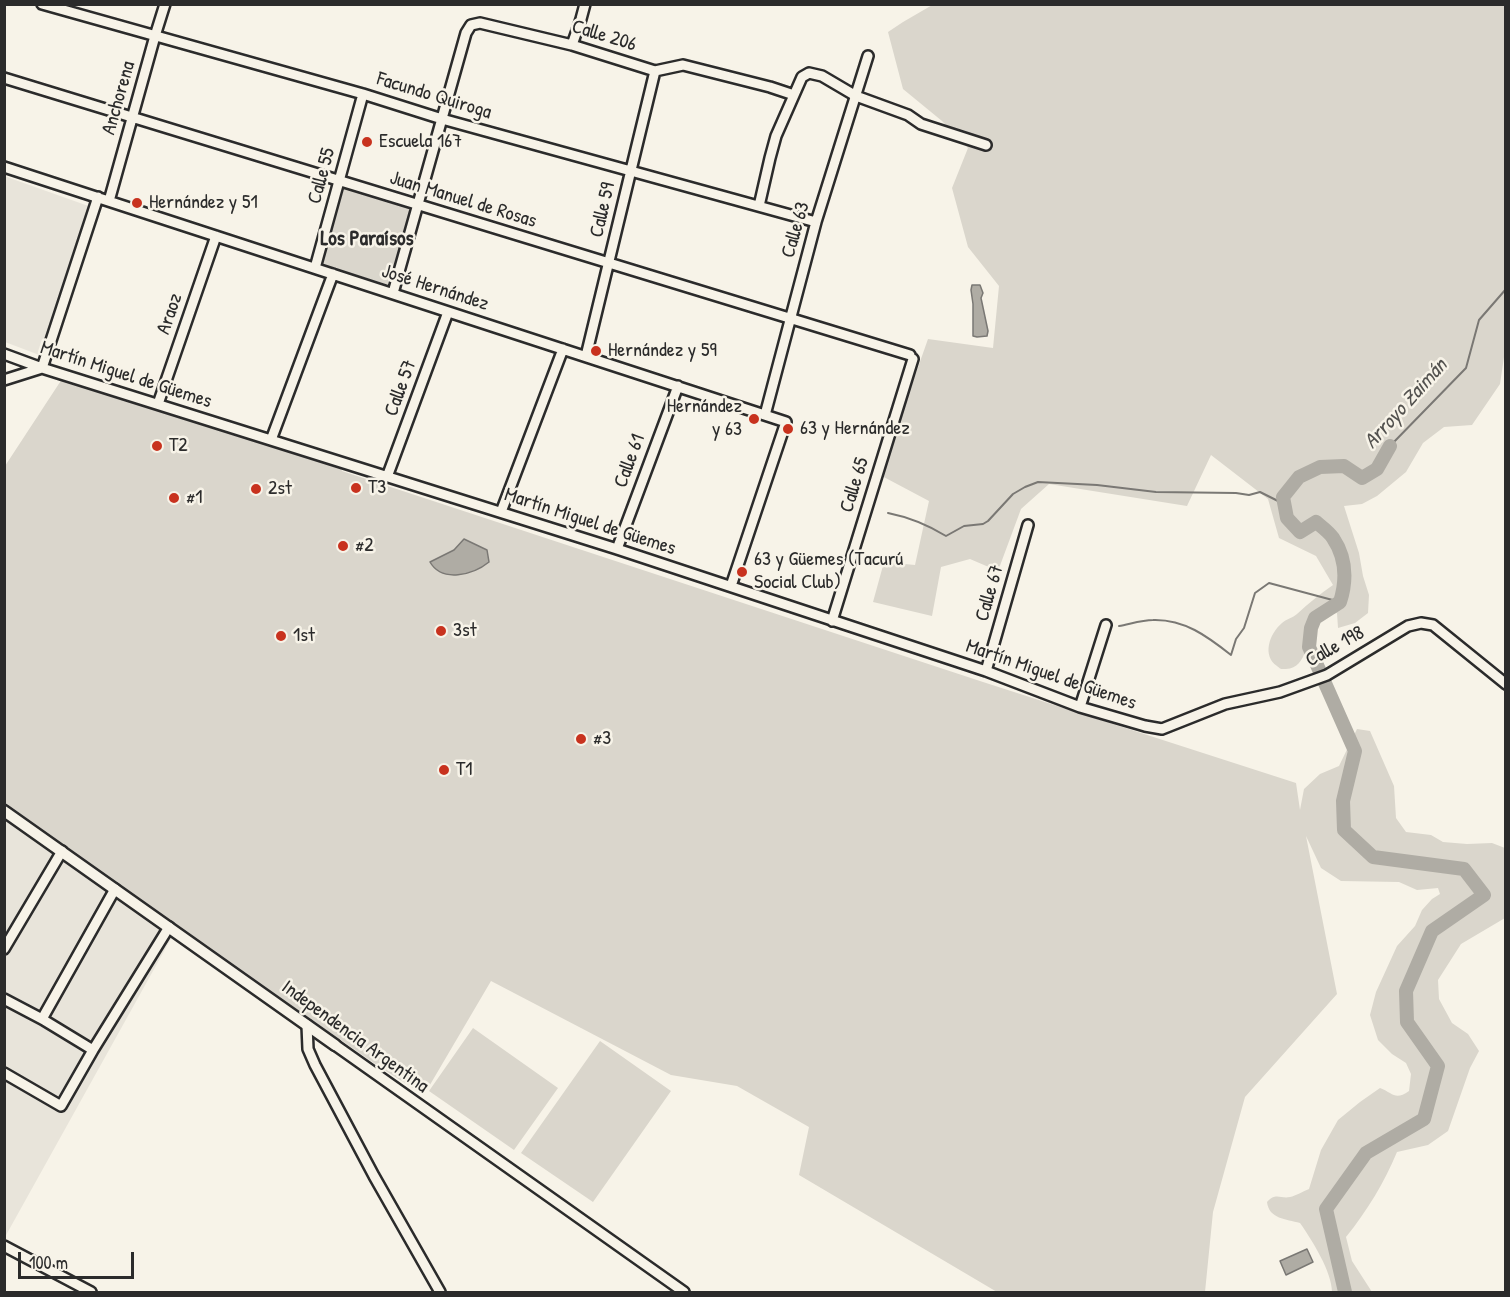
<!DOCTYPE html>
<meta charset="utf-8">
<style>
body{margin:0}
#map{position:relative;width:1510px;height:1297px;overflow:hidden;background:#f7f3e8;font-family:"Patrick Hand",sans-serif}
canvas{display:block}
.frame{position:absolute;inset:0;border:6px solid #2b2b2b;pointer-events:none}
.scale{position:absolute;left:18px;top:1252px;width:116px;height:27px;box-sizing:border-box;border:3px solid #2b2b2b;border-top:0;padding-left:8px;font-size:18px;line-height:21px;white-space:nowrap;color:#2b2b2b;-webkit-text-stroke:4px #f7f3e8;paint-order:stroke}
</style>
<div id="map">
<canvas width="1510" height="1297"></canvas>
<div class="frame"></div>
<div class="scale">100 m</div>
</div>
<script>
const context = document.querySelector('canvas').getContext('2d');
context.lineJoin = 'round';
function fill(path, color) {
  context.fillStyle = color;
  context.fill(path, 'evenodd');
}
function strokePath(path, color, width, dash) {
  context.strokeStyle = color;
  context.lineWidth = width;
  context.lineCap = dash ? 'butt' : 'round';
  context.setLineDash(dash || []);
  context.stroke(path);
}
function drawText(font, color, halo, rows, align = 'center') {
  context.font = font + ' "Patrick Hand",sans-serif';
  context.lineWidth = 5;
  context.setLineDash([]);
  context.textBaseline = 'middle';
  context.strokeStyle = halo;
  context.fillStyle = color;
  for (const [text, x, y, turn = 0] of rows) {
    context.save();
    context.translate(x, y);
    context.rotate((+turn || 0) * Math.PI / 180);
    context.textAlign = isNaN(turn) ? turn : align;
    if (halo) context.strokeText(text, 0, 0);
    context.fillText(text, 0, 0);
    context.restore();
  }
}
fill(new Path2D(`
 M4 176 94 208 42 356 5 342Z
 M5 814 173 935 5 1237Z`), '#e8e4da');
fill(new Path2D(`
 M934 4 1505 5 1506 330 1504 331V357L1500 384 1472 425 1444 427 1423 443 1406 472 1377 496 1362 504 1344 506 1359 553 1363 576 1369 595 1368 613 1355 623 1338 628 1337 613C1330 614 1321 616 1317 622 1305 636 1309 668 1286 669 1280 669 1282 670 1277 666 1262 656 1269 634 1282 623 1286 619 1293 618 1297 614 1309 603 1320 594 1333 585L1316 556 1279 538 1268 499 1211 455 1187 506 1049 484 1021 509 998 571 970 559 941 567 932 616 873 602 884 562 915 565 929 501 880 475 928 339 993 348 999 286 968 247 952 188 968 148 942 121 903 89 888 32 903 22Z
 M345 185 412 206 389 285 321 264Z
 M62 379 189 420 184 415 341 469 342 471 983 682 1296 783 1300 810 1304 789 1320 774 1339 766 1357 729 1370 731 1394 786 1396 818 1406 832 1431 835 1443 842 1467 844 1492 843 1505 848V918L1461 944 1438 980 1439 999 1452 1023 1468 1034 1479 1051 1470 1068 1448 1131 1428 1145 1397 1152C1384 1183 1367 1211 1346 1237L1352 1261 1372 1292H1332C1332 1272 1312 1240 1300 1223 1286 1219 1269 1219 1267 1202 1276 1192 1280 1199 1290 1197 1296 1196 1303 1191 1309 1189L1321 1150 1338 1120 1360 1102 1380 1088C1393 1093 1395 1101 1409 1091L1411 1074 1406 1063 1392 1054 1378 1040 1370 1015 1376 992 1397 946 1415 926 1422 910 1432 899 1440 894 1438 888 1417 890 1399 882 1341 881 1321 868 1306 836 1337 994 1245 1097 1213 1212 1205 1292H997L799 1175 809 1127 737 1086 671 1075 491 981 424 1095 378 1066 5 806V466Z
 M473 1028 558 1088 514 1150 429 1091Z
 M600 1041 671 1091 593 1202 521 1153Z`), '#dad6cc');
const water = new Path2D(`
 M972 285H980L983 293 981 298 988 331 987 336 977 337 973 336V304L971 290Z
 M464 539 487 550 489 562C473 575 442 583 430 562L454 550Z
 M1307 1249 1313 1262 1286 1275 1280 1261Z`);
fill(water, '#afaca4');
strokePath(water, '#7a7874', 1.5);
strokePath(new Path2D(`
 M1390 446 1466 368 1479 320 1506 289
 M888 513C908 517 928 525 946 536L964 526 983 524 988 521 1013 494 1025 487 1038 482 1097 485 1156 492 1236 493 1249 495 1260 492 1284 504
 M1119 626C1130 624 1142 620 1153 620 1184 619 1207 636 1231 655L1236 639 1244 628 1255 593 1269 583 1340 602`), '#7a7874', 2);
strokePath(new Path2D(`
 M1345 1292 1326 1209 1366 1153 1424 1119 1438 1066 1407 1022 1406 991 1432 931 1484 895 1464 869 1373 857 1344 830 1343 801 1355 751 1309 647 1311 628 1315 618 1340 602C1347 580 1347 559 1333 538 1329 532 1322 527 1316 522L1300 532 1287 518 1283 497 1299 477 1320 467 1344 466 1362 478 1377 469 1390 446`), '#afaca4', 14);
const minor = new Path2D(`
 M42 4 363 94 442 119 816 222
 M572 45 581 19 585 4
 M655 71 683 65 770 87 794 95
 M4 78 910 355
 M4 167 786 422 731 586
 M109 201 155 36 165 4
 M759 206 770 158 776 136 802 77 809 73 822 76 856 96 908 115 921 124 986 145
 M315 268 363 94
 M393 293 466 33 471 25 480 23 572 45 655 71
 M4 354 42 368 617 549 986 671 1080 707 1145 726 1162 729 1225 704 1280 692 1327 675 1408 626 1421 623 1433 625 1506 684
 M586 356 655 71
 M42 368 98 197
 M4 380 42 368
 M158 404 216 236
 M765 415 816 222 868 56
 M271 440 333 274
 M387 477 448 312
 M501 512 563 349
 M617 549 678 386
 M832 621 913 359
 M986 671 1028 525
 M1080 707 1106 625
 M4 949 62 851
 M4 999 42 1019 93 1050
 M42 1019 115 889
 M307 1025 308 1049 315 1065 374 1176 440 1292
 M335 1045 684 1292
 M4 1073 61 1106 93 1050 169 927
 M4 1246 91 1292`);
const major = new Path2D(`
 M4 811 335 1045`);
strokePath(minor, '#2b2b2b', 14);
strokePath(major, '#2b2b2b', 15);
strokePath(minor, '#f7f3e8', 9);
strokePath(major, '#f7f3e8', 10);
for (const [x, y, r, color] of [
 [367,142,6,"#c8321e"],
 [137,203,6,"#c8321e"],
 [596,351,6,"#c8321e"],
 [754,419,6,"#c8321e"],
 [788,429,6,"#c8321e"],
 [157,446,6,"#c8321e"],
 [356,488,6,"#c8321e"],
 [256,489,6,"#c8321e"],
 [174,498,6,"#c8321e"],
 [343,546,6,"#c8321e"],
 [742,572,6,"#c8321e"],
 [441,631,6,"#c8321e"],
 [281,636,6,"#c8321e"],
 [581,739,6,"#c8321e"],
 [444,770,6,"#c8321e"]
]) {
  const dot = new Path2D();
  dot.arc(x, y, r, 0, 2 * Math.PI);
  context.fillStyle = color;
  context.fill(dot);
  strokePath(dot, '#f7f3e8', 2);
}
drawText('20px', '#2b2b2b', '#f7f3e8', [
 ["Calle 206",604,36,17],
 ["Facundo Quiroga",434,96,17],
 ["Anchorena",119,98,-74],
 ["Calle 55",322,176,-75],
 ["Juan Manuel de Rosas",463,200,17],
 ["Calle 59",603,210,-77],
 ["Calle 63",796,230,-74],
 ["José Hernández",435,288,18],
 ["Araoz",170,314,-71],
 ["Martín Miguel de Güemes",126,375,18],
 ["Calle 57",401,388,-70],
 ["Calle 61",630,461,-70],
 ["Calle 65",855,485,-73],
 ["Martín Miguel de Güemes",590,522,18],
 ["Calle 67",990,593,-74],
 ["Calle 198",1335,647,-29],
 ["Martín Miguel de Güemes",1051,675,19],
 ["Independencia Argentina",355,1037,36]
]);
drawText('20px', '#2b2b2b', '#f7f3e8', [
 ["Escuela 167",379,142],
 ["Hernández y 51",149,203],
 ["Hernández y 59",608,351],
 ["Hernández",742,407,"right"],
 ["y 63",742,430,"right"],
 ["63 y Hernández",800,429],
 ["T2",169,446],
 ["T3",368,488],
 ["2st",268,489],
 ["#1",186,498],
 ["#2",355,546],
 ["63 y Güemes (Tacurú",754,560],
 ["Social Club)",754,583],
 ["3st",453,631],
 ["1st",293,636],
 ["#3",593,739],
 ["T1",456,770]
], 'left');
drawText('bold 21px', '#2b2b2b', '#f7f3e8', [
 ["Los Paraísos",367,239]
]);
drawText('italic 21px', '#53524f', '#f7f3e8', [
 ["Arroyo Zaimán",1406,404,-48]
]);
</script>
